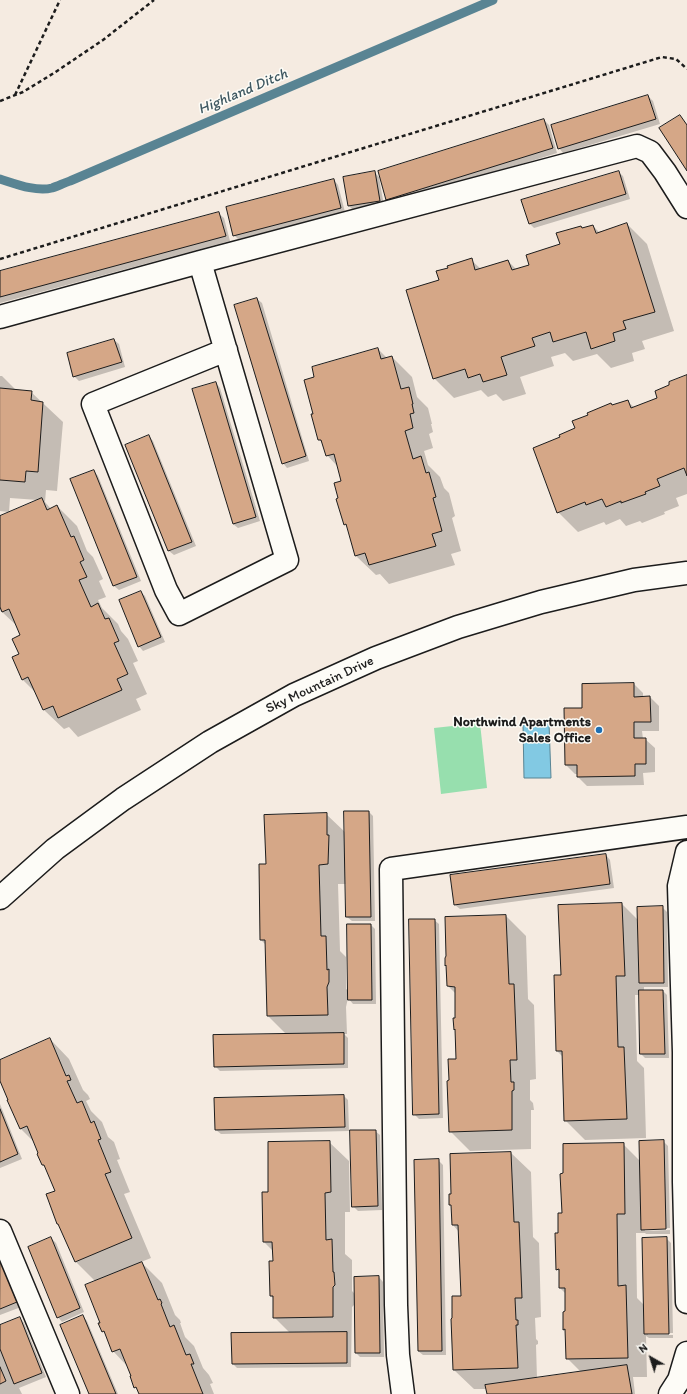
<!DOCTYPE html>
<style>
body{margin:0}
#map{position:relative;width:687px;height:1394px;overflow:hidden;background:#f5ebe1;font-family:Itim,sans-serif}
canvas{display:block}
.north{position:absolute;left:631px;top:1338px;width:40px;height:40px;-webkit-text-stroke:3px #fdfcf7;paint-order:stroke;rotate:321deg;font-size:11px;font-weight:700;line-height:16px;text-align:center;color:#1c1c1c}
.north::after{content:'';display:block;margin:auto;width:14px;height:18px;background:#1c1c1c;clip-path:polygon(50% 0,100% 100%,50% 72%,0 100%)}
</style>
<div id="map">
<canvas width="687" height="1394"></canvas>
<div class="north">N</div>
</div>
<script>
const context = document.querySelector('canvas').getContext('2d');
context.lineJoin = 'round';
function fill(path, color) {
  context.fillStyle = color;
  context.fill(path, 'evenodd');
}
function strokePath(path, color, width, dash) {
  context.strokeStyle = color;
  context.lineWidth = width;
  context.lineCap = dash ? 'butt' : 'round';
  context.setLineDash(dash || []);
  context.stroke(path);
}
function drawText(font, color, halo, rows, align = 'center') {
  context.font = font + ' Itim,sans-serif';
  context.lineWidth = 3;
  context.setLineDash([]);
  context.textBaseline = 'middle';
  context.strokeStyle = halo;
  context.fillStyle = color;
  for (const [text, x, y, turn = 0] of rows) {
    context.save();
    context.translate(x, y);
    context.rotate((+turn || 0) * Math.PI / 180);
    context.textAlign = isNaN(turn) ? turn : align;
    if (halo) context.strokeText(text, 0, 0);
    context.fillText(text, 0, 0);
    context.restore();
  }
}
fill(new Path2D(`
 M480 723 487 788 441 794 434 728Z`), '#97dfae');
const water = new Path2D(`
 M549 723 551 778H524L523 724Z`);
fill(water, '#82c9e3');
strokePath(water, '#598493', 1);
fill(new Path2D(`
 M648 96 653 101 660 124 563 153 559 148Z
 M544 120 549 125 557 153 392 204 387 199Z
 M374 172 379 177 384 206 353 210 349 206 344 177Z
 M618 172 623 176 630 199 534 228 530 224Z
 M334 180 338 185 345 212 238 239 234 235Z
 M219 214 224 218 230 241 0 303V272Z
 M627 224 647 244 674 331 642 341 645 349 632 353 634 361 611 368 597 354 573 361 565 353 551 357 554 366 520 377 526 394 503 401 496 394 488 397 481 390 454 398 434 378 440 281 471 260 481 269 508 261 517 270 530 265 583 229 593 226 599 232Z
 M257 299 262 303 309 461 287 468 283 463Z
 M114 340 119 344 125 367 79 381 74 376Z
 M378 349 387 358 392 357 412 377 417 397 428 408 432 424H431L433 432 429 434 433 448 424 451 428 465 440 477 444 488 449 493 455 516 452 518 461 551 451 554 455 565 389 584 380 574 376 575 356 556 348 528 345 524 340 499 342 482 338 467 327 455 323 444 319 439Z
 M0 376H2L17 391 31 392 63 422 57 491 46 490 45 502 51 509 57 506 77 526 87 551 93 557 103 579 99 581 106 597 98 600 102 608 118 624 121 631 128 639 138 661 133 663 147 694 136 699 141 710 78 737 69 727 64 729 44 710 36 693 22 679 20 654 22 636 17 626 0 610V517L38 500 10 498 9 512 0 511Z
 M687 376V494L676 498 679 506 664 512 665 514 642 523 640 521 626 526 620 519 606 525 604 522 578 532 558 512 561 438 613 406 627 401 635 408 658 399 671 385Z
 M216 383 220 388 260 521 238 528 233 524Z
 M149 436 153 441 196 546 174 555 169 551 127 445Z
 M94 471 98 476 141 581 119 590 114 586 72 480Z
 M141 592 145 596 165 642 143 651 139 646Z
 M634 684 643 693V698L650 697 659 706V731H642L643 739H645L655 748V772L643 773 644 785 587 786 578 777V774H575L566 765 583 709Z
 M369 812 373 816 375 921H352L347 917V884H338L340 951 346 957V989L349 991 371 925 375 929 376 1004H353L348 998 346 1007 347 1034H344L348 1038V1068L220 1071 215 1066 287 1035 268 1016 266 945 261 940 267 865 326 814 346 833Z
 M606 855 610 860 614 888 460 909 455 905Z
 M622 904 638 920 662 907 667 912 668 987H644V991H663L667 995 669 1058H645L641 1054 640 995H635L637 1061 644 1068 646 1138 585 1140 565 1120 563 1057 557 1051 562 976 559 906Z
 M506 916 526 936 528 999 534 1005 536 1079 530 1080V1100L533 1103 534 1110H531V1149L470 1151 450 1131V1080L457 1060 456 1031 455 1029 456 1019V994L448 986 447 967 446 966V958L447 957 446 918Z
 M434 920 439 924 443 1118 419 1119 414 1114Z
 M50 1039 69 1059 83 1090 88 1095 90 1099 86 1101 91 1111 102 1122 108 1137 114 1142 120 1159 117 1160 130 1192 124 1194 151 1258 141 1262 162 1283 175 1315 180 1320 181 1323H180L185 1337 194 1346 203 1368 209 1375 213 1383 210 1384 214 1394H140L135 1387 128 1367 113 1351 106 1335 103 1331 96 1282 76 1262 56 1191 47 1169 43 1165 35 1143 20 1128 0 1079V1061Z
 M344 1096 348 1100 349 1131 221 1134 216 1130Z
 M0 1104 22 1159 0 1168Z
 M375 1131 380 1135 382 1210 358 1211 353 1206Z
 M663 1141 668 1146 670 1228 645 1229V1231L670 1230V1234H646L645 1233H636L637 1298 644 1305 666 1238 671 1243 673 1333H648V1335H673V1338H649L646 1336 647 1377H633L635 1394H488L487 1389H474L454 1370 462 1297 459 1232 453 1225 452 1195 511 1153 531 1172 533 1237 539 1243 541 1317 535 1318 536 1339 538 1341V1344L536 1345 537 1379 581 1372 567 1358 566 1332 564 1330V1313L566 1312V1294L560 1288V1272L557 1269 559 1234 564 1214 623 1144 640 1161Z
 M329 1142 349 1161 350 1212H345V1254L352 1260V1291L355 1294 379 1277 383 1282 384 1357H360L356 1353 355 1304 352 1307 351 1367 237 1368 233 1364 290 1333 274 1317V1299L271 1296 270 1262H274L273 1251 264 1242 269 1193Z
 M438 1160 443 1165 446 1355H423L418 1351Z
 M51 1238 56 1243 84 1312 62 1322 58 1317Z
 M0 1255 21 1307 0 1315Z
 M83 1316 87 1321 118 1394H90Z
 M20 1318 24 1323 46 1377 19 1388 22 1394H0V1327Z`), '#0003');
strokePath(new Path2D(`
 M0 179C16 184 36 192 52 188 58 186 64 183 70 181L493 0`), '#598493', 9);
const building = new Path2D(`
 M648 95 656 119 558 149 551 125Z
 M680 115 687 125V171L659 128Z
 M544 119 553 148 386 200 378 171Z
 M375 171 380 201 348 206 343 177Z
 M619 171 626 194 529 224 521 200Z
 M334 179 341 208 233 236 226 207Z
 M219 212 226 236 0 297V271Z
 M627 223 655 312 623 321 626 329 613 333 615 341 591 349 586 332 553 342 550 332 532 338 535 346 501 357 507 375 483 382 480 374 468 378 465 369 433 379 406 290 439 280 436 271 448 268 447 266 472 258 475 270 508 260 512 270 529 265 526 255 560 244 556 233 581 226 582 228 593 225 596 233Z
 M257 298 306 456 282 464 234 305Z
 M114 339 122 362 73 377 67 353Z
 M378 348 381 359 392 356 401 389 409 387 413 404H412L414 413 410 414 413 428 405 431 413 459 421 456 426 473 429 472 436 497 433 498 442 531 432 534 436 546 369 565 365 553 355 556 346 524 344 525 336 499 338 498 334 483 341 481 334 454 326 456 321 440H318L311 414H313L304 380 314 377 312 367Z
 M687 375V476L684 468 657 479 660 486 645 492 646 494 621 503V501L606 507 602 499 586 505 585 502 557 513 533 448 560 437 559 435 575 428 572 421 588 415 587 413 611 403 612 405 628 400 631 408 657 398 655 391 669 385V382Z
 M216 382 256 517 233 524 192 389Z
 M0 388 32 391 31 400 43 402 38 472 26 471 25 482 0 480Z
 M149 435 192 542 168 551 125 445Z
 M94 470 137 577 113 586 70 479Z
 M42 498 47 510 57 505 71 537 74 536 84 560 80 562 87 577 79 580 91 607 98 603 105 619 109 618 119 641 114 643 128 674 117 679 122 690 58 718 53 706 43 710 28 677 22 680 12 657 19 654 12 639 20 635 9 609 2 612 0 607V516Z
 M141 591 161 637 138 647 119 600Z
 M634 683V697L650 696 651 722H634V738H646V764H635V776L577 777V765H565L564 708H582V684Z
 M344 811H369L371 917H346Z
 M327 813V835H329L328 864 319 865 321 936H326L327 970 329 969V982L327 987 328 1015 267 1016 265 940H260L259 864H266L264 815Z
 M606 854 610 884 454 905 450 875Z
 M622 903 625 976H616L618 1047H624L627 1119 564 1121 562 1051H556L554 975H561L558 905Z
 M663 906 664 983H639L637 907Z
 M506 915 509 984H514L517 1060H510L511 1082H514V1090L512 1091V1130L449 1132 447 1081 449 1080 448 1059H456L455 1029 454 1030 453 1018H455V987L447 986 446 965 445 966V958L446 956 445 917Z
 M409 919H435L439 1114 413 1115Z
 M347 924H371L372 1000H348Z
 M639 990H663L665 1054H640Z
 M344 1033V1064L214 1067 213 1035Z
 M50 1038 66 1076 69 1075 71 1080 67 1081 77 1103 82 1101 91 1123 94 1121 101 1139 98 1140 111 1172 105 1174 132 1238 75 1262 58 1224H57L46 1194 55 1191 44 1165H42L37 1154 38 1153 27 1126 20 1129 7 1100H8L0 1081V1060Z
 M344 1095 345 1127 215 1130 214 1098Z
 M0 1109 18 1154 0 1162Z
 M350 1130H376L378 1206 352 1207Z
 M664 1140 666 1229 641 1230 639 1141Z
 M330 1141 331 1192 325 1193 326 1240 332 1239 333 1272H334L335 1285 333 1287V1317L273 1318V1296H270L269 1261H273L272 1242H263L262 1192H268V1142Z
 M624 1143 625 1214H617L618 1286 626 1285 628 1358 566 1359 565 1329 563 1330V1312L565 1311V1288H559V1269L556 1270 555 1233H558V1213H562L560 1174 563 1173V1144Z
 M511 1152 514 1222H519L522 1298H515L516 1320H518V1325H516L518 1368 453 1370 451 1319 452 1318V1296H461L458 1225H452L451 1205H449V1194H451L450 1154Z
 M439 1159 442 1351H418L414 1160Z
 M51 1237 80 1308 57 1318 28 1247Z
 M667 1237 669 1334H644L642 1238Z
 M0 1260 17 1302 0 1309Z
 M142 1262 158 1300 160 1299 162 1303 161 1304 170 1327 174 1325 186 1355 190 1354 194 1364H191L203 1394H139L136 1387 134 1388 130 1376H131L120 1349 112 1352 104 1331 102 1332 98 1323H100L85 1285Z
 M379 1276 380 1353H355L354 1277Z
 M83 1315 116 1394H89L60 1325Z
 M20 1317 42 1373 14 1384 0 1349V1325Z
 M347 1332V1363L232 1364 231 1333Z
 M627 1365 632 1394H487L485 1385Z
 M0 1367 6 1381 0 1384Z`);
fill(building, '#d5a787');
strokePath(building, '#1c1c1c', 1);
const minor = new Path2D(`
 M200 262 287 560 179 614 166 590 93 404 226 350
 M0 317 200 262 637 146 650 152 665 172 687 207
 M687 852 679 886 684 1052V1182L687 1302
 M0 898 55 849 123 799 210 742 294 695 376 658 458 627 541 602 634 580 687 573
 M0 1231 68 1394
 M403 1394 398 1355 396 1305 391 869 687 827
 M670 1394 679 1380 687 1353`);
strokePath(minor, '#1c1c1c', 25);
strokePath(new Path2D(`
 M15 95 60 0
 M0 101 23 92 54 73 103 40 154 0
 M0 259 662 57 676 59 687 69`), '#1c1c1c', 2.5, [4, 3]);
strokePath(minor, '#fdfcf7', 22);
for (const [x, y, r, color] of [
 [599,730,4,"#1f6fb2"]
]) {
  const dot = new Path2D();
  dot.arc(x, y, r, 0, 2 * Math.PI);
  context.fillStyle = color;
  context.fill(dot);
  strokePath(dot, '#fdfcf7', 1.5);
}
drawText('14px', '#1c1c1c', '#fdfcf7', [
 ["Sky Mountain Drive",320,685,-25]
]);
drawText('bold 14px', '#1c1c1c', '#fdfcf7', [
 ["Northwind Apartments",591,722],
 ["Sales Office",591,738]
], 'right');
drawText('italic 15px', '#405962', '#fdfcf7', [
 ["Highland Ditch",243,92,-23]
]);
</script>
